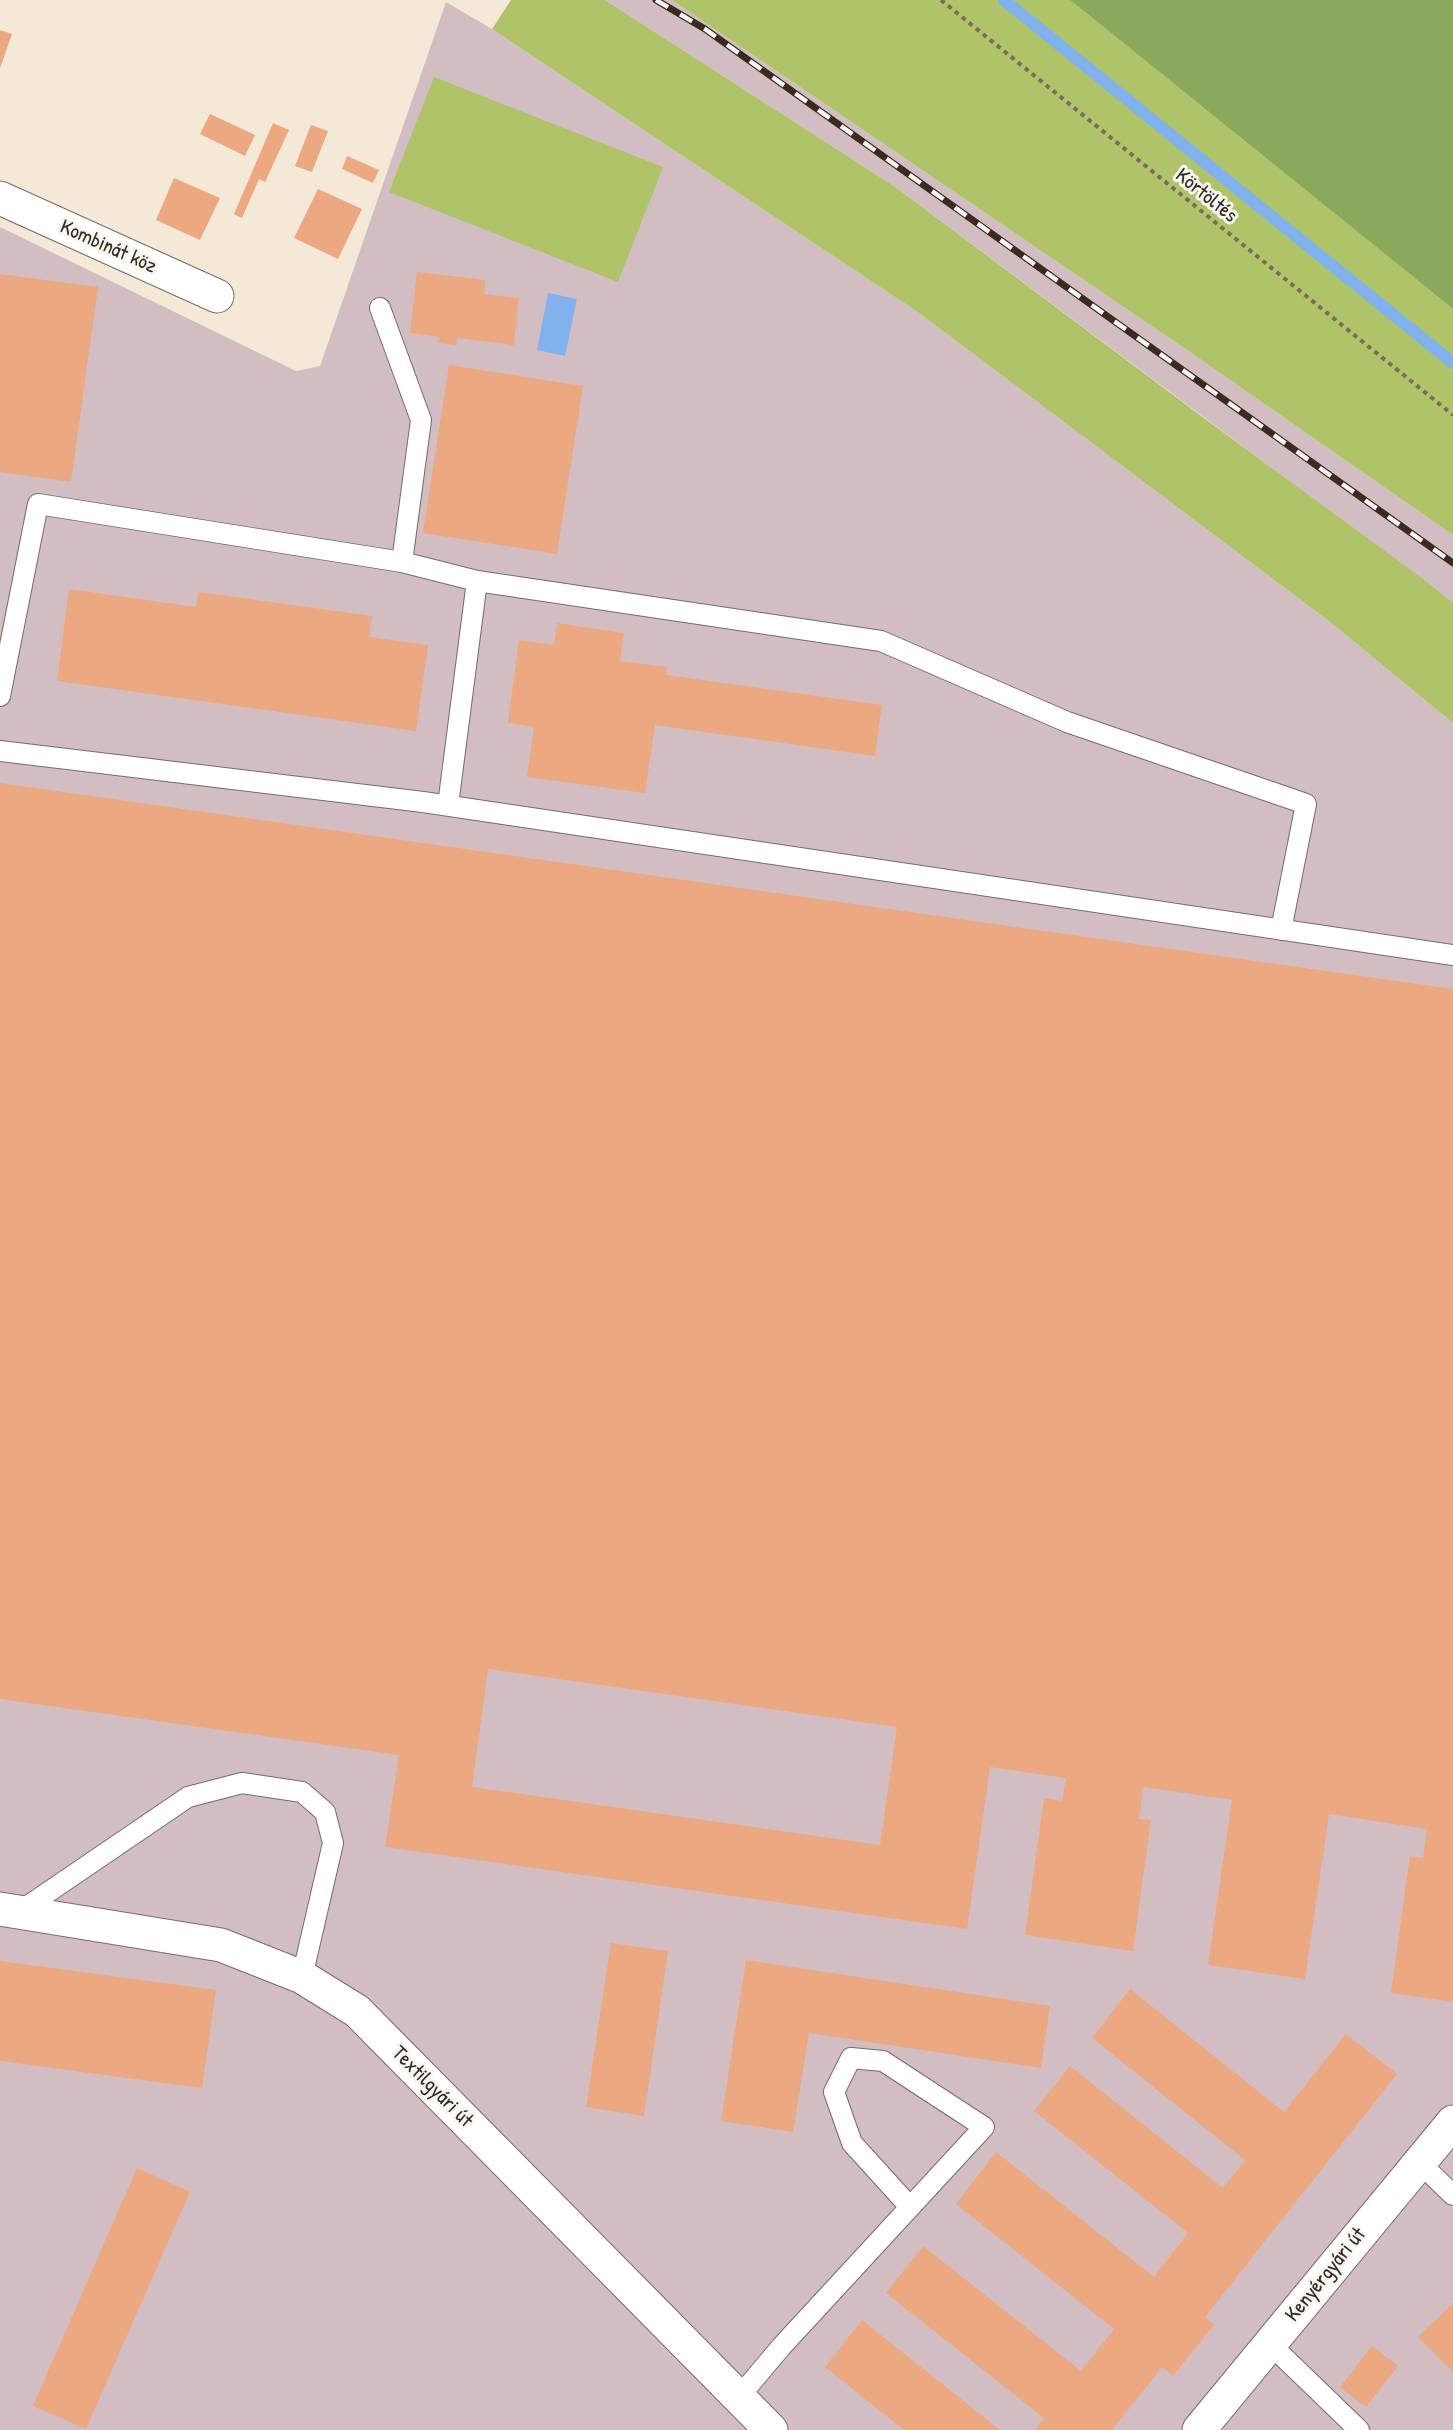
<!DOCTYPE html>
<meta charset="utf-8">
<style>
body{margin:0}
canvas{display:block;background:#f4e8d6}
</style>
<canvas width="1453" height="2430"></canvas>
<script>
const context = document.querySelector('canvas').getContext('2d');
context.lineJoin = 'round';
function fill(path, color) {
  context.fillStyle = color;
  context.fill(path, 'evenodd');
}
function strokePath(path, color, width, dash) {
  context.strokeStyle = color;
  context.lineWidth = width;
  context.lineCap = dash ? 'butt' : 'round';
  context.setLineDash(dash || []);
  context.stroke(path);
}
function drawText(font, color, halo, rows, align = 'center') {
  context.font = font + ' "Patrick Hand",sans-serif';
  context.lineWidth = 6;
  context.setLineDash([]);
  context.textBaseline = 'middle';
  context.strokeStyle = halo;
  context.fillStyle = color;
  for (const [text, x, y, turn = 0] of rows) {
    context.save();
    context.translate(x, y);
    context.rotate((+turn || 0) * Math.PI / 180);
    context.textAlign = isNaN(turn) ? turn : align;
    if (halo) context.strokeText(text, 0, 0);
    context.fillText(text, 0, 0);
    context.restore();
  }
}
fill(new Path2D(`
 M605 0H672L1184 348 1453 535V603L894 186Z
 M446 2 492 29 919 313 1330 622 1453 723V2430H0V227L296 371 320 366Z`), '#d2bec2');
fill(new Path2D(`
 M511 0H605L894 186 1208 421 1423 579 1453 603V723L1330 622 919 313 492 29Z
 M672 0H1070L1453 309V535L1184 348Z
 M434 77 663 167 618 282 389 192Z`), '#afc368');
fill(new Path2D(`
 M1070 0H1453V309Z`), '#8ba95c');
fill(new Path2D(`
 M548 293 577 299 565 356 537 350Z`), '#82b2ed');
strokePath(new Path2D(`
 M1004 0 1453 363`), '#82b2ed', 12);
fill(new Path2D(`
 M0 30 12 34 0 68Z
 M210 114 255 135 245 156 200 134Z
 M273 123 289 130 265 182 259 179 242 218 234 214Z
 M311 125 328 131 312 172 295 166Z
 M347 156 379 170 373 183 342 169Z
 M174 178 220 198 200 240 156 220Z
 M318 189 362 209 338 259 294 238Z
 M417 272 485 280 484 294 519 298 514 345 457 338 456 345 438 343 439 337 410 333Z
 M0 274 98 287 71 482 0 472Z
 M449 365 583 386 557 554 423 533Z
 M69 589 196 607 199 592 372 616 369 637 428 645 416 731 57 681Z
 M557 623 624 633 620 661 667 667 666 675 882 705 875 756 655 725 645 793 527 777 534 727 508 723 519 640 554 645Z
 M0 783 1453 989V2002L1391 1993 1410 1856 1423 1858 1427 1829 1329 1814 1305 1979 1208 1965 1232 1800 1143 1787 1139 1819 1151 1820 1133 1951 1025 1935 1044 1798 1062 1801 1066 1778 990 1767 967 1929 385 1847 399 1755 0 1699ZM488 1669 897 1727 880 1845 472 1787Z
 M611 1943 668 1951 644 2116 586 2107Z
 M746 1960 1050 2006 1041 2068 809 2033 793 2132 721 2121Z
 M0 1961 216 1990 202 2088 0 2061Z
 M1130 1989 1284 2112 1346 2034 1397 2074 1205 2317 1214 2325 1173 2376 1162 2367 1112 2430H1035L1044 2418 886 2293 923 2246 1081 2371 1114 2329 956 2204 996 2152 1154 2277 1188 2233 1034 2111 1070 2066 1223 2188 1245 2160 1092 2038Z
 M137 2168 190 2192 86 2429 33 2406Z
 M1453 2303V2372L1418 2337Z
 M862 2320 1000 2430H904L825 2367Z
 M1372 2346 1398 2366 1366 2407 1340 2387Z`), '#eba881');
const service = new Path2D(`
 M380 308 421 420 402 562 477 581
 M0 696 38 504 402 562
 M0 751 423 802 1453 955
 M448 805 477 581 881 641 1067 722 1306 804 1281 930
 M19 1912 188 1797 242 1783 302 1792 325 1812 333 1843 302 1977
 M1419 2162 1453 2195
 M1270 2344 1359 2430
 M739 2397 781 2347 984 2127 883 2061 851 2058 834 2092 852 2143 910 2207`);
const minor = new Path2D(`
 M0 198 217 296
 M0 1909 221 1945 302 1977 357 2011 771 2430
 M1199 2430 1453 2122`);
strokePath(service, '#7c6c5e', 22);
strokePath(minor, '#7c6c5e', 35);
strokePath(new Path2D(`
 M941 0 1453 415`), '#7c6c5e', 4, [4.5, 4.5]);
strokePath(service, '#fff', 20);
strokePath(minor, '#fff', 33);
const rail = new Path2D(`
 M656 0 705 29 1453 563`);
strokePath(rail, '#3b2a1e', 7);
strokePath(rail, '#f6f6f2', 4.5, [14]);
drawText('21px', '#3b2a1e', '#f6f6f2', [
 ["Körtöltés",1206,196,39],
 ["Kombinát köz",108,247,24],
 ["Textilgyári út",432,2087,45],
 ["Kenyérgyári út",1326,2275,-51]
]);
</script>
